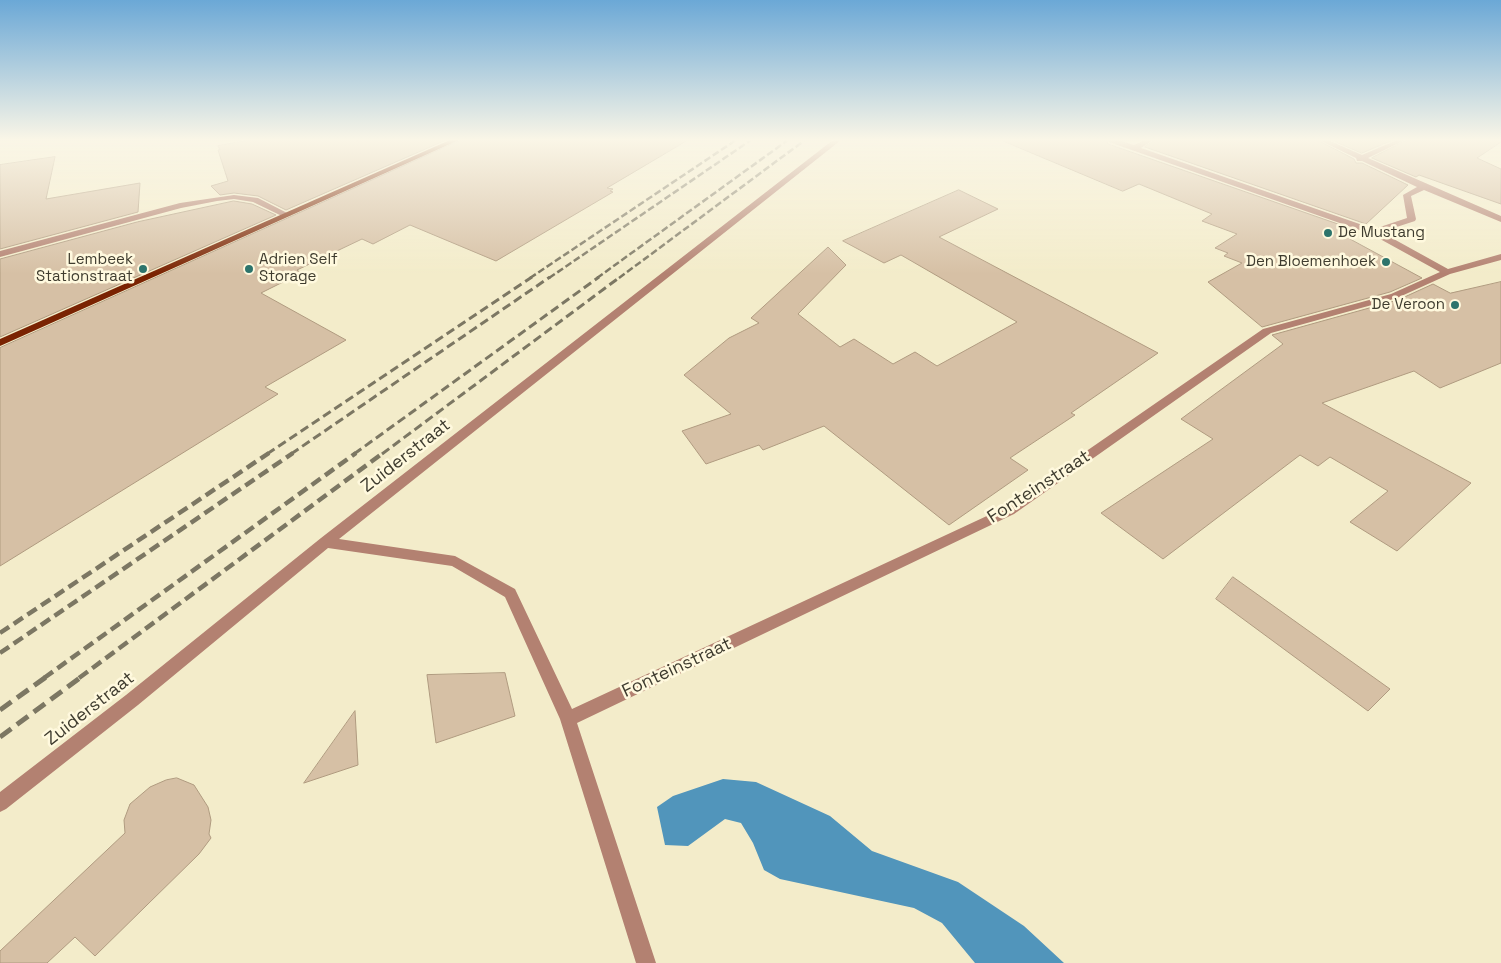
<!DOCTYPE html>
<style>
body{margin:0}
canvas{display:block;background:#f3ecca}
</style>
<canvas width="1501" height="963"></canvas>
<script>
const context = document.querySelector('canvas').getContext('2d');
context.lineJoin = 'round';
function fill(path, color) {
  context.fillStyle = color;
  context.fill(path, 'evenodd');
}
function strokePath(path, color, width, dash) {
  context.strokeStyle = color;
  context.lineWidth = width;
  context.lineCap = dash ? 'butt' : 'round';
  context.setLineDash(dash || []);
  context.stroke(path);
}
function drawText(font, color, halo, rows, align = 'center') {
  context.font = font + ' "Space Grotesk",sans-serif';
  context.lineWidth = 5;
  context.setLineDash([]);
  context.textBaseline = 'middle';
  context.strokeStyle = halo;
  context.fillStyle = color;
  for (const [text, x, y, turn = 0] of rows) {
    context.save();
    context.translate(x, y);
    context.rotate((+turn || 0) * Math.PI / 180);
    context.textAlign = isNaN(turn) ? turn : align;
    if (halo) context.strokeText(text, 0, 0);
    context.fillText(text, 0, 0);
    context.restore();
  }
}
fill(new Path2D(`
 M723 779 756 782 830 816 872 851 958 882 1024 926 1064 963H975L942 923 914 908 780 879 764 870 753 843 741 823 725 819 688 846 665 845 657 807 673 796Z`), '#5195bb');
const building = new Path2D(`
 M248 140H354L357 141 361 140H446L286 210 258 196 234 193 220 195 211 186 228 181 218 150H220L218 146Z
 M461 140H688L607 188 613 189 610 191 613 192 496 261 410 225 373 244 362 239 297 270 301 273 261 293 346 340 265 387 278 394 0 566V348Z
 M1001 140H1107L1108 144 1358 231 1350 239 1422 278 1390 292 1262 327 1208 282 1242 263 1224 256 1228 253 1215 248 1237 234 1202 221 1212 214 1139 184 1123 191Z
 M1155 140H1317L1354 159 1356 163H1362L1408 185 1366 224 1145 147Z
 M1332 140H1393L1362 153Z
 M1407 140H1501V142L1477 158 1501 169V204L1419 175 1416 177 1372 158Z
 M55 157 46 199 140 183 138 212 0 249V165Z
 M959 190 998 209 939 237 1158 353 1071 413 1075 415 1010 458 1028 470 949 525 824 426 763 450 759 445 706 464 682 431 731 414 684 375 729 338 759 323 751 318 828 247 846 265 798 314 840 347 854 339 893 364 915 352 937 366 1017 322 901 255 884 263 843 241Z
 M234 201 252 204 276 215 0 337V259L137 222Z
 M1501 282V363L1440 388 1414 371 1322 403 1471 483 1397 551 1350 522 1388 491 1330 457 1318 466 1300 455 1163 559 1101 513 1213 439 1181 419 1283 344 1272 335 1398 300 1433 284 1450 293Z
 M1233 577 1390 689 1368 711 1216 599Z
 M505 673 515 716 436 743 427 675Z
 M355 711 358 765 304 783Z
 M177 778 194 785 208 807 211 820 209 834 211 838 199 854 95 956 75 937 47 963H0V951L125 833 124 820 130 804 150 787 166 780Z`);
fill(building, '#d6c0a5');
strokePath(building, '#b09b80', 1);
fill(new Path2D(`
 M833 140H841L339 539 455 556 515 589 572 709 1004 508 1263 329 1391 294 1440 272 1371 234 1109 142V140H1118L1134 145 1145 140H1153L1141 148 1374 229 1407 218 1403 195 1417 187 1362 161H1357L1356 158 1319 140H1328L1362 155 1397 140H1405L1368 158 1501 216V222L1424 190 1411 196 1416 219 1415 221 1381 232 1448 269 1501 254V260L1450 274 1397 298 1271 333 1014 514 577 723 656 963H636L560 719 505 597 452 566 328 548 138 705 6 809 0 812V792L126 695 321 538Z
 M234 195 258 198 291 215 284 217 253 202 234 199 217 201 181 208 0 257V251L180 203Z`), '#b38171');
fill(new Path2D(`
 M450 140H459L0 346V339Z`), '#7a2302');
strokePath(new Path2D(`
 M530 278 736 140
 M549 278 751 140
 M597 278 788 140
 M619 278 805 140`), '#7c7763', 2.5, [7, 3]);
strokePath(new Path2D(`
 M267 454 532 277
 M291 454 550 277
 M354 454 599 277
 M382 454 620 277`), '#7c7763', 3, [9, 4.5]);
strokePath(new Path2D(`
 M0 633 269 453
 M0 653 293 453
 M44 678 356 453
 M79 678 383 453`), '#7c7763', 4.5, [11, 5.5]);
strokePath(new Path2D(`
 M0 710 46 677
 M0 737 81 677`), '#7c7763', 5, [14, 7]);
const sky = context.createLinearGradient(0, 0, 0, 274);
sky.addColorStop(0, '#6ba8d6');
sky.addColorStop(0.51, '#faf6e7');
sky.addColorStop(1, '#faf6e700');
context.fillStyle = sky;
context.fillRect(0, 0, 1501, 274);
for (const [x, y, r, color] of [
 [1328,233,5,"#2d746c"],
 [1386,262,5,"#2d746c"],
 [143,269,5,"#2d746c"],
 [249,269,5,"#2d746c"],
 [1455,305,5,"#2d746c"]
]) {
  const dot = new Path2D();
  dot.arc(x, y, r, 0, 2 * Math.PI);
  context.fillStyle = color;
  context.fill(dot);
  strokePath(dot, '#fff9de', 2);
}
drawText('15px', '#3f3c2f', '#fff9de', [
 ["De Mustang",1338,233,"left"],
 ["Lembeek",133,260],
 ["Stationstraat",133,277],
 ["Adrien Self",259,260,"left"],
 ["Storage",259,277,"left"],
 ["Den Bloemenhoek",1376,262],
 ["De Veroon",1445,305]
], 'right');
drawText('18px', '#3f3c2f', '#fff9de', [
 ["Zuiderstraat",406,456,-38],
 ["Fonteinstraat",1039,487,-33],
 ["Fonteinstraat",677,668,-25],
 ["Zuiderstraat",90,709,-38]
]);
</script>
